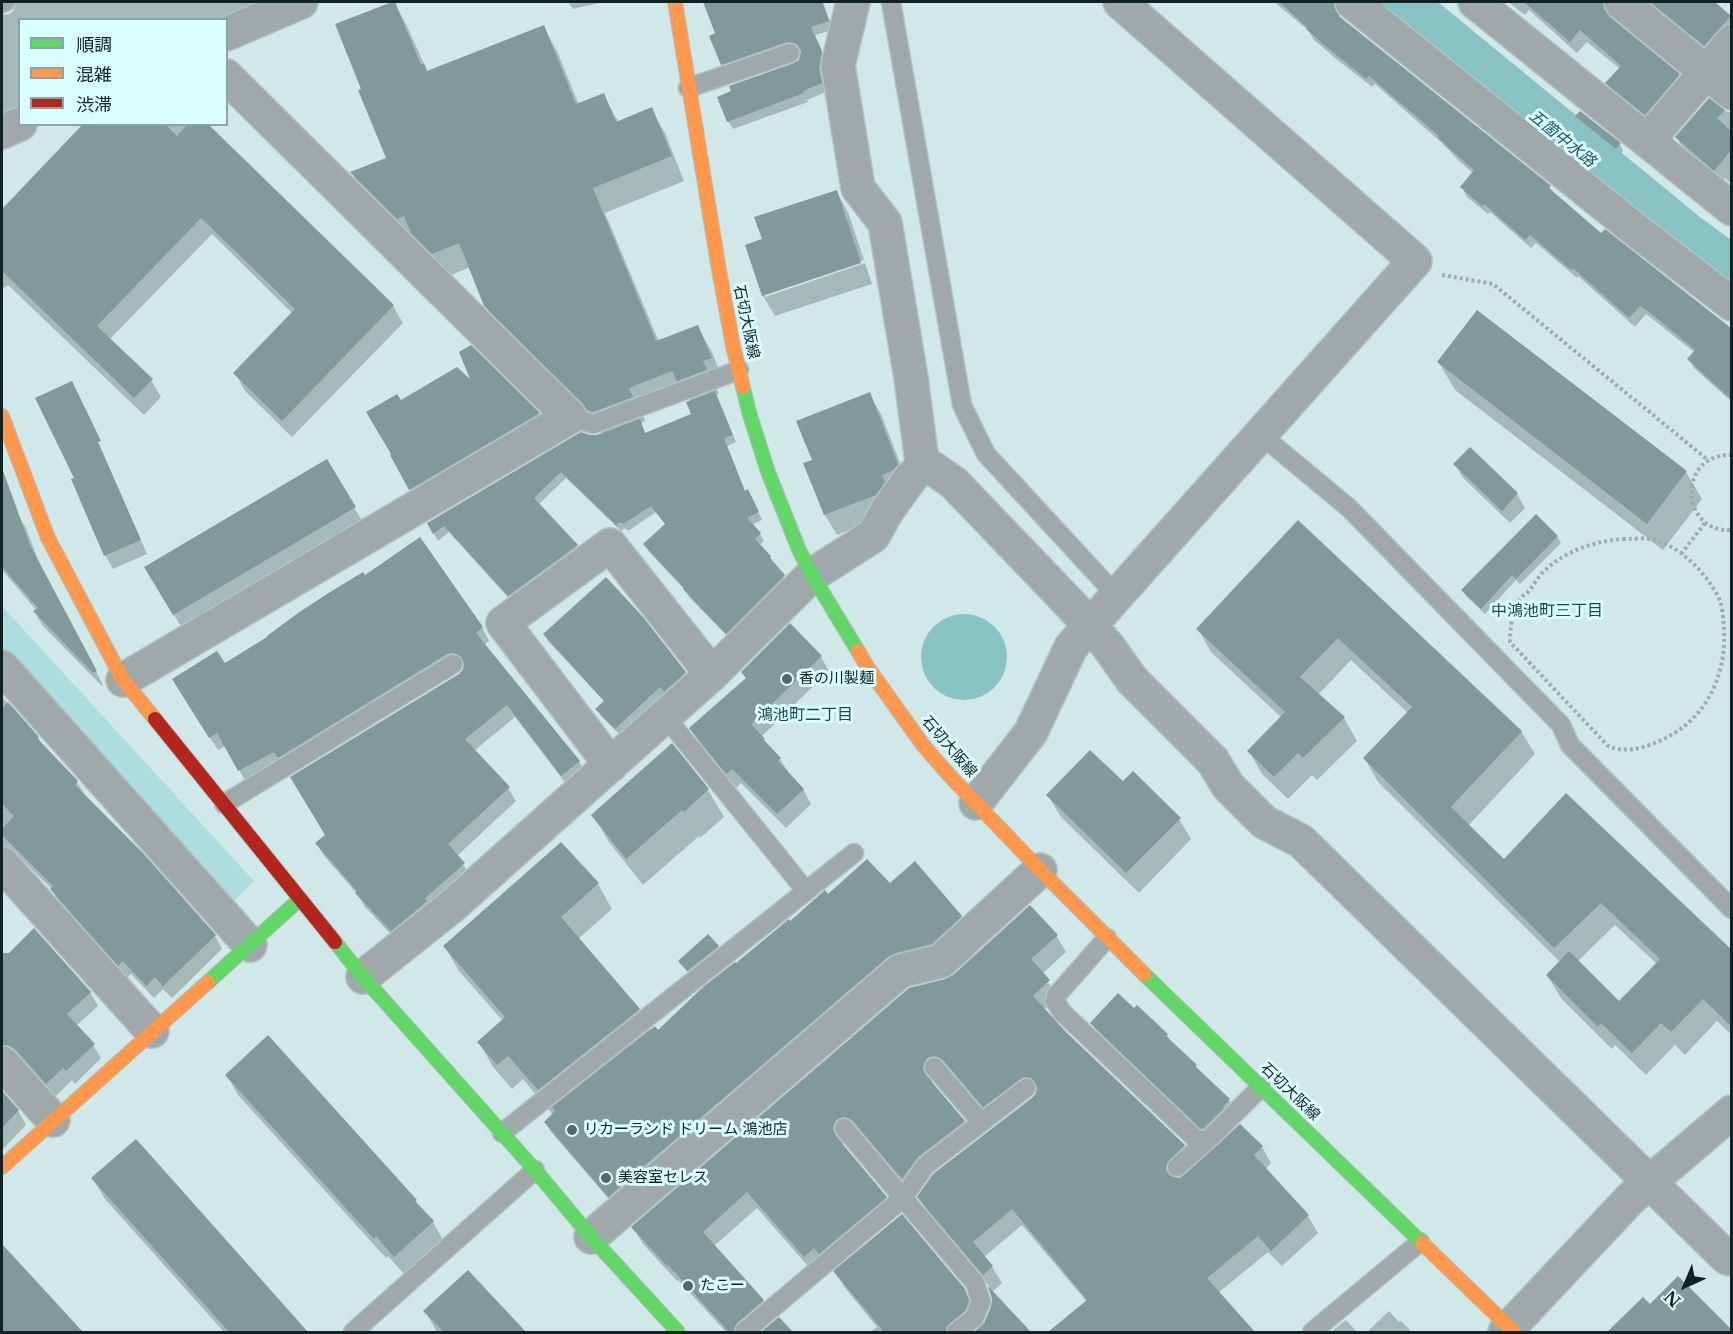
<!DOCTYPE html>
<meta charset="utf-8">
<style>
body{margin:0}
#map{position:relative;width:1733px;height:1334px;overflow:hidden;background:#d0e8e8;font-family:"Libre Baskerville","Noto Sans JP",serif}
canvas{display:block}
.frame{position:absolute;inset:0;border:3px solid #122;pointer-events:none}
.legend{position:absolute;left:18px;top:18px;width:210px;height:108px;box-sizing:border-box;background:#dafdfe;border:2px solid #8aa5a6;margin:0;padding:8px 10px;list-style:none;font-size:18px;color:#122}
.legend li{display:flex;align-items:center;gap:12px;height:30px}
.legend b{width:30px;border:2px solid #8aa5a6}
.north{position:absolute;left:1655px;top:1256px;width:60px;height:60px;-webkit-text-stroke:4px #dafdfe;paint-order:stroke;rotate:224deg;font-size:16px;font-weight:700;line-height:24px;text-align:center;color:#122}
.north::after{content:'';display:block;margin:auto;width:21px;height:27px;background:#122;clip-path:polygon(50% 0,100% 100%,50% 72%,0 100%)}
</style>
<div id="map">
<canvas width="1733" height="1334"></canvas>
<div class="frame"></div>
<ul class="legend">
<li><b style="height:8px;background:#63d668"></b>順調</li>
<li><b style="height:8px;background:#ff974d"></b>混雑</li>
<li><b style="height:8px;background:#b3261e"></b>渋滞</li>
</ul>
<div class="north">N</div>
</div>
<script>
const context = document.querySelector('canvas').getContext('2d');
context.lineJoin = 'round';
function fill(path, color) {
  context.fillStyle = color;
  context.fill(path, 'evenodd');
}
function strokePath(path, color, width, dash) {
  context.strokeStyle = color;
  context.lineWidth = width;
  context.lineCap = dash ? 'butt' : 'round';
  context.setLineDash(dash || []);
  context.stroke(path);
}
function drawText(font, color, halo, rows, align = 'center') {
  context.font = font + ' "Libre Baskerville","Noto Sans JP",serif';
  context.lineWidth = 6;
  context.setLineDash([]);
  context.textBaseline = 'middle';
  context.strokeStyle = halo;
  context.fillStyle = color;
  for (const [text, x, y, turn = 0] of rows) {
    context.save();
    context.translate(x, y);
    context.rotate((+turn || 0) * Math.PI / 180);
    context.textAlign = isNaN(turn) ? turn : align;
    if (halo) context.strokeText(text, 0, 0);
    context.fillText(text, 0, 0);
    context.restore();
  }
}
fill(new Path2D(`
 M2 606 254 881 231 904 2 654Z`), '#acdedf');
fill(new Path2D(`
 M921 657a43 43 0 1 1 86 0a43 43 0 1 1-86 0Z`), '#88c2c4');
fill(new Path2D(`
 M2 2H280L226 20H20V111L2 118ZM15 9 10 14 3 15 8 10Z
 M394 2 407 26 428 73 543 27 557 51 579 105 603 95 619 123 651 109 665 133 684 181 605 213 659 342 697 327 711 350 724 382 716 385 719 394 716 395 736 442 727 446 745 492 752 498 762 520 751 525 760 534 764 541 759 546 770 557 788 583 731 640 689 597 685 590 649 552 645 545 666 525 656 512 628 531 625 528 621 531 566 478 538 505 576 546 581 553 513 603 449 532 438 541 429 524 590 436 602 434 598 427 500 330 486 305 470 267 447 277 427 257 417 240 412 243 365 196 352 173 388 158 363 90ZM686 395 690 400 693 415 646 435 641 423 645 421 642 412Z
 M568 2H603L573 9Z
 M713 2H823L833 30 815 35 826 61V92L807 100 808 102 733 129 728 121 799 62 802 52 792 50 727 73 722 64 717 34 705 4Z
 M1274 2H1334L1338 9 1339 17 1549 186 1554 194 1601 236 1605 231 1732 330V402L1694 368 1689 359 1695 353 1660 325 1646 314 1635 327 1578 276 1577 278 1536 243 1531 248 1490 212 1488 214 1467 197 1462 187 1473 173 1459 161 1442 143 1375 84 1372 87 1335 58 1313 39 1309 31Z
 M1508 2H1615L1609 13 1610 19 1678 75 1686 88 1652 126 1614 96 1607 83 1620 69 1587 42 1577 53 1529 10 1525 15Z
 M1644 2H1713L1732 18V37L1712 57Z
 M1719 109 1732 113V184L1725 178 1722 182 1684 150 1677 138Z
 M1577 116 1620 144 1623 151 1621 154 1581 123Z
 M86 124H206L393 306 403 323 292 437 245 391 235 373 293 314 212 234 109 340 151 380 161 397 144 415 8 285 2 289V211Z
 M836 191 848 212 864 260 765 294V297L865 263 872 284 775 316 763 296 747 246 764 240Z
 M471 347 538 414 546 427 418 503 392 456 400 402 474 385Z
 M1439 363 1686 472 1702 499 1663 550 1455 390Z
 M869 394 881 414 909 486 887 515 837 535 825 515 814 460Z
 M99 446 106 460 147 554 113 569 105 555Z
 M1470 449 1517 494 1525 508 1510 523 1463 478 1455 464Z
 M327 461 366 528 186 635 146 568Z
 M18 515 26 528 39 562 103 685 102 686 42 625 35 612 37 611 2 570V529Z
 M1298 522 1521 731 1535 754 1468 826 1504 861 1566 795 1732 951V1035L1717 1021 1685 1055 1675 1045 1646 1075 1615 1045 1612 1049 1561 998 1547 975 1560 962 1378 782 1365 759 1408 713 1351 660 1318 695 1344 718 1357 741 1317 780 1312 775 1288 799 1262 774 1249 751 1281 717 1211 652 1198 629ZM1615 925 1657 964 1619 1004 1577 962Z
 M1557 537 1561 543 1520 584 1516 580 1485 614 1466 596 1463 590Z
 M482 627 489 641 484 645 579 761 587 775 570 789 515 717 474 751 508 788 516 801 457 856 463 864 471 877 399 943 365 907 358 895 325 857 317 844 327 835 465 667 462 666 455 668 247 784 226 746 218 750 181 693 225 666Z
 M544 634 685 673 689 679 669 697 665 693 619 734 601 716 597 709 605 702 548 641Z
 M821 657 829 671 761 737 768 746 780 759 789 773 803 789 811 804 786 828 741 783 736 788 699 743 691 728 746 679 743 672Z
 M2 697 38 737 43 747 77 782 85 795 215 936 222 949 172 998 163 989 154 998 131 974 127 978 59 902 52 889 23 861 22 862 2 861Z
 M672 745 708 790 724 817 700 838 699 836 643 885 609 842 593 815Z
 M1123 783 1179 819 1191 839 1139 893 1060 816 1048 795Z
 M561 844 598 884 612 909 578 939 639 1010 651 1031 658 1032 790 923 828 896 961 917 967 927 615 1206 551 1132 546 1122 553 1115 523 1079 512 1089 493 1067 479 1042 503 1021 459 971 445 947Z
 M34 930 90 992 98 1006 76 1026 93 1045 101 1058 75 1084 72 1080 55 1097 25 1064 17 1058 2 1060V962Z
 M1056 935 1066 952 1042 974 1058 997 1044 1010 1066 1034 1184 1145 1194 1162 1174 1181 1262 1147 1271 1163 1265 1170 1308 1216 1318 1233 1282 1266 1268 1252 1218 1293 1253 1332H1051L1087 1302 1022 1225 984 1257 992 1267 1002 1283 992 1292 1029 1332H975L985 1324 993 1306V1298L989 1286 929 1214 919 1197 1034 1098 1037 1093H1034L993 1123 954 1076 948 1073 935 1076 932 1083 964 1122 973 1138 927 1174 912 1195 863 1137 853 1133 845 1136 842 1146 886 1197 896 1214 814 1273 757 1208 714 1246 763 1301 773 1318 755 1332H726L678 1280 677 1281 643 1244 633 1227 946 981Z
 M718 947 722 953 692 977 680 962Z
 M1092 1023 1167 1035 1172 1044 1196 1066 1199 1072 1229 1100 1236 1113 1210 1141 1099 1036Z
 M227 1075 416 1201 420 1209 433 1222 444 1242 406 1276 388 1256 386 1258 238 1095Z
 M2 1093 18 1111 26 1125 2 1150Z
 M93 1179 287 1318 270 1332H224L105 1199Z
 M2 1247 81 1332H2Z
 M468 1272 524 1332H437L425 1311Z
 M835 1272 964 1289 974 1307 968 1332H870L877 1327 845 1288Z
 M1678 1278 1732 1331V1332H1626L1620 1322 1651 1306Z
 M1389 1311 1399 1322 1401 1321 1412 1332H1367Z
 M1346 1320 1357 1332H1331Z`), '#0003');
strokePath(new Path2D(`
 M1393 2 1683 240 1732 276`), '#88c2c4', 57);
fill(new Path2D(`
 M392 2H395L421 65 424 63 427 71 544 25 576 104 604 93 616 122 652 107 672 156 593 188 656 341 698 325 712 358 703 361 707 370 677 381 672 371 629 388 633 397 593 412 587 410 583 404 484 306 459 243 432 254 411 233 404 216 397 219 350 172 386 158 358 90 361 89 335 24Z
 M703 2H822L829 21 811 27 822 51 819 68 822 83 803 91 804 93 727 122 717 97 731 91 729 86 794 63 799 60 801 50 797 44 787 42 721 65 709 36 715 33Z
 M1279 2H1334L1335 9 1340 17 1550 185 1551 186 1549 188 1601 233 1605 229 1731 328V399L1687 359 1695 350 1654 316 1640 306 1629 318 1573 268 1571 270 1530 235 1525 240 1484 204 1482 206 1460 187 1474 170 1452 151 1438 138 1439 136 1369 76 1366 79 1329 49 1306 29 1308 28Z
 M1524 2H1603L1604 9 1609 16 1680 74 1645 115 1605 83 1621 66 1580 30 1570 42Z
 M1650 2H1715L1731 16 1704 46Z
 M1709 98 1725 110 1717 118 1731 131V150L1714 171 1675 137Z
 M1580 111 1621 143 1616 149 1575 116Z
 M83 124H165L177 136 188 124H208L394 305 282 421 233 373 295 309 201 218 97 326 153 379 134 398 2 271V209Z
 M837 190 861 263 762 296 745 245 762 239 754 217Z
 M1477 310 1687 471 1647 524 1437 362Z
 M471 345 540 413 409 490 390 455 391 454 366 412 397 394 401 400 457 367 470 379 459 352Z
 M72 381 101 441 98 442 141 540 104 556 71 479 74 478 35 398Z
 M715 391 733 435 724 438 745 491 748 489 759 512 747 518 761 533 755 539 771 556 770 558 785 575 726 634 683 589 684 588 643 544 665 524 651 506 623 524 620 522 616 525 561 472 534 498 578 545 508 596 444 526 433 534 427 523 581 432 590 435H597L640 419 645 433 691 414 686 402Z
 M870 392 898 464 893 470 882 475 885 482 876 495 824 515 803 463 812 460 796 421Z
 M1470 447 1518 493 1502 511 1453 464Z
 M327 459 356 507 173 615 144 567Z
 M2 468 30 545 97 671 93 673 33 611 38 608 2 567Z
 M1536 514 1558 536 1516 579 1512 575 1481 609 1461 590Z
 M1298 520 1522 731 1451 807 1504 859 1566 793 1731 949V1026L1703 999 1671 1032 1661 1023 1632 1053 1601 1023 1598 1027 1546 975 1569 951 1619 1001 1660 959 1601 903 1554 948 1363 758 1412 707 1338 638 1300 677 1345 717 1303 758 1298 753 1274 777 1247 751 1285 712 1196 629Z
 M420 537 483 627 476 633 580 761 561 776 507 705 465 739 510 787 448 844 465 863 425 898 427 901 419 908 391 931 355 893 357 891 315 843 325 835 290 777 459 674 463 670 464 664 462 658 453 653 447 654 278 758 274 752 238 771 217 733 209 738 172 679 217 651 225 663 267 637V636L298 613 327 594 363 572 365 575Z
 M606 577 643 617 686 672 664 692 660 687 615 729 595 709 604 701 543 634Z
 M790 623 822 656 751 724 765 739 764 740 781 758 778 761 804 789 777 814 732 769 726 774 689 728 746 678 741 672Z
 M8 702 39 737 37 738 78 781 75 785 143 853 216 935 163 986 155 977 146 986 123 961 118 966 50 889 53 886 2 835V829L14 816 2 804V709Z
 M672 743 709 789 684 812 682 810 626 859 591 815Z
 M1090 750 1123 781 1133 771 1181 818 1126 873 1046 795Z
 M561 842 599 883 561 917 640 1009 538 1090 508 1056 497 1065 477 1042 505 1017 443 946Z
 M867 859 890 883 915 861 962 916 932 944 896 953 888 957 608 1197 544 1122 555 1111 552 1107 655 1026 658 1030 703 987 735 962 736 963 789 919 790 921 825 890 828 894Z
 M1030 905 1058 935 1031 959 1050 980 1033 996 1067 1033 1185 1145 1167 1163 1166 1170 1169 1175 1179 1178 1184 1175 1240 1124 1263 1146 1254 1155 1309 1215 1271 1251 1258 1236 1207 1278 1255 1332H1048L1087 1300 1012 1209 973 1242 993 1266 983 1275 917 1197 933 1174 1033 1097 1037 1092V1086L1031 1078 1024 1077 983 1107 943 1060 938 1057 933 1056 927 1058 924 1063 923 1068 925 1074 965 1121 918 1157 902 1179 852 1120 843 1117 836 1120 833 1129 835 1135 887 1197 819 1254 814 1248 804 1257 747 1192 703 1232 764 1300 737 1323 733 1332H729L668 1265 667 1266 631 1227 909 988 945 979 953 975Z
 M34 928 91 992 67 1014 95 1044 66 1071 63 1068 46 1084 16 1050 8 1045H2V953H9Z
 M708 934 719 946 687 971 678 961Z
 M1118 993 1134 1008 1137 1005 1168 1034 1166 1036 1197 1065 1195 1066 1230 1099 1223 1107 1224 1108 1204 1128 1201 1129 1090 1023Z
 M268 1035 417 1200 415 1201 434 1221 394 1257 376 1236 374 1239 225 1075Z
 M2 1091 19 1110 2 1128Z
 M136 1139 145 1149 308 1332H229L91 1178Z
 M902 1214 965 1289 969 1301 965 1311 949 1324 945 1332H884L833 1271Z
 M2 1244 83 1332H2Z
 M468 1270 526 1332H444L423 1311Z
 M1678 1276 1731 1329V1332H1607L1643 1297 1650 1304Z
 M988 1286 1031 1332H974L984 1323 991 1307 992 1299Z
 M779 1317 793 1332H761Z`), '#80999a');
const lane = new Path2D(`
 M891 2 962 405 986 454 1117 596
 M2 3 5 2
 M688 88 790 53
 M570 417 593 424 739 370
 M1260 434 1349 508 1561 725 1570 745 1732 909
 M665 716 806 891
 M224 804 453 664
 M1107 938 1056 996 1055 1001 1062 1012 1197 1140H1205L1211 1137 1261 1087
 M934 1067 981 1122
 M844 1128 975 1283 981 1302 974 1318 956 1332
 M502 1133 854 853
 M1177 1167 1211 1137
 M353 1332 535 1170
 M744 1332 903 1198 925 1166 1026 1088
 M1312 1332 1420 1242`);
const street = new Path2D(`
 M853 2 838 65 858 188 885 223 911 378 921 454 925 463 954 483 1071 605 1108 646 1132 680 1213 761 1228 786 1264 822 1301 841 1727 1258 1732 1259
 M1352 2 1637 231 1732 304
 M1475 2 1732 209
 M1621 2 1732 93
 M226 34 301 2
 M2 132 20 124
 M1647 141 1732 42
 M2 667 250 945
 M123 680 570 417 226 76
 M611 765 503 623 610 545 712 674
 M976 803 1031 732 1071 647 1415 261 1120 2
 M2 864 152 1031
 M363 977 451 907 712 674 812 575 873 536 887 511 910 479 925 463
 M2 1063 53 1120
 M591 1237 900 971 941 961 1040 870
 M1505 1332 1631 1198 1732 1112`);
const fast = new Path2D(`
 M743 387 749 412 768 472 799 550 812 575 858 651
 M335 942 363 977 535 1170 591 1237 678 1332
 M1144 974 1422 1243
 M208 982 300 899`);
const slow = new Path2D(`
 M675 2 719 270 733 346 743 387
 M2 416 48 538 123 680 155 719
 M858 651 868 668 923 745 948 774 1040 870 1144 974
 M2 1167 208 982
 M1422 1243 1514 1332`);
const jam = new Path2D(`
 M155 719 335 942`);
strokePath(lane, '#afc3c3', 21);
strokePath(street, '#afc3c3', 36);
strokePath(fast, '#afc3c3', 16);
strokePath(slow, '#afc3c3', 16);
strokePath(jam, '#afc3c3', 16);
strokePath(new Path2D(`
 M1442 275 1493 284 1708 460
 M1732 455C1676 453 1680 534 1732 530
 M1623 539C1634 539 1648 537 1659 541 1685 551 1709 576 1720 601 1723 609 1723 620 1724 628 1727 678 1704 723 1657 742 1641 749 1624 753 1608 746L1510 642C1510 631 1512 606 1521 598 1523 595 1526 594 1528 592 1533 586 1537 579 1542 573 1563 552 1593 541 1623 539Z
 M1681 554 1705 523`), '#a0abac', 4, [3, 3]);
strokePath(lane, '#a0a8a9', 18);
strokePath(street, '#a0a8a9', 33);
strokePath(fast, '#63d668', 14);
strokePath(slow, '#ff974d', 14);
strokePath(jam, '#b3261e', 14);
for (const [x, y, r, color] of [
 [787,679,6,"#546767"],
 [572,1130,6,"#546767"],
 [606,1178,6,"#546767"],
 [688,1286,6,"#546767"]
]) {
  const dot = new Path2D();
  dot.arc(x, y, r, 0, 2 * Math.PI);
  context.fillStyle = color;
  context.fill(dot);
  strokePath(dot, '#dafdfe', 2);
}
drawText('15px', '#122', '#dafdfe', [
 ["石切大阪線",746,322,78],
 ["石切大阪線",949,747,49],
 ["石切大阪線",1290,1092,44]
]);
drawText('15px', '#122', '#dafdfe', [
 ["香の川製麺",799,679],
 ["リカーランド ドリーム 鴻池店",584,1130],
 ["美容室セレス",618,1178],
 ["たこー",700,1286]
], 'left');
drawText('italic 16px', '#19585b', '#dafdfe', [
 ["五箇中水路",1562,139,39]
]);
drawText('16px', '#1e4849', '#dafdfe', [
 ["中鴻池町三丁目",1547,611],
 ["鴻池町二丁目",805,715]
]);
</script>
